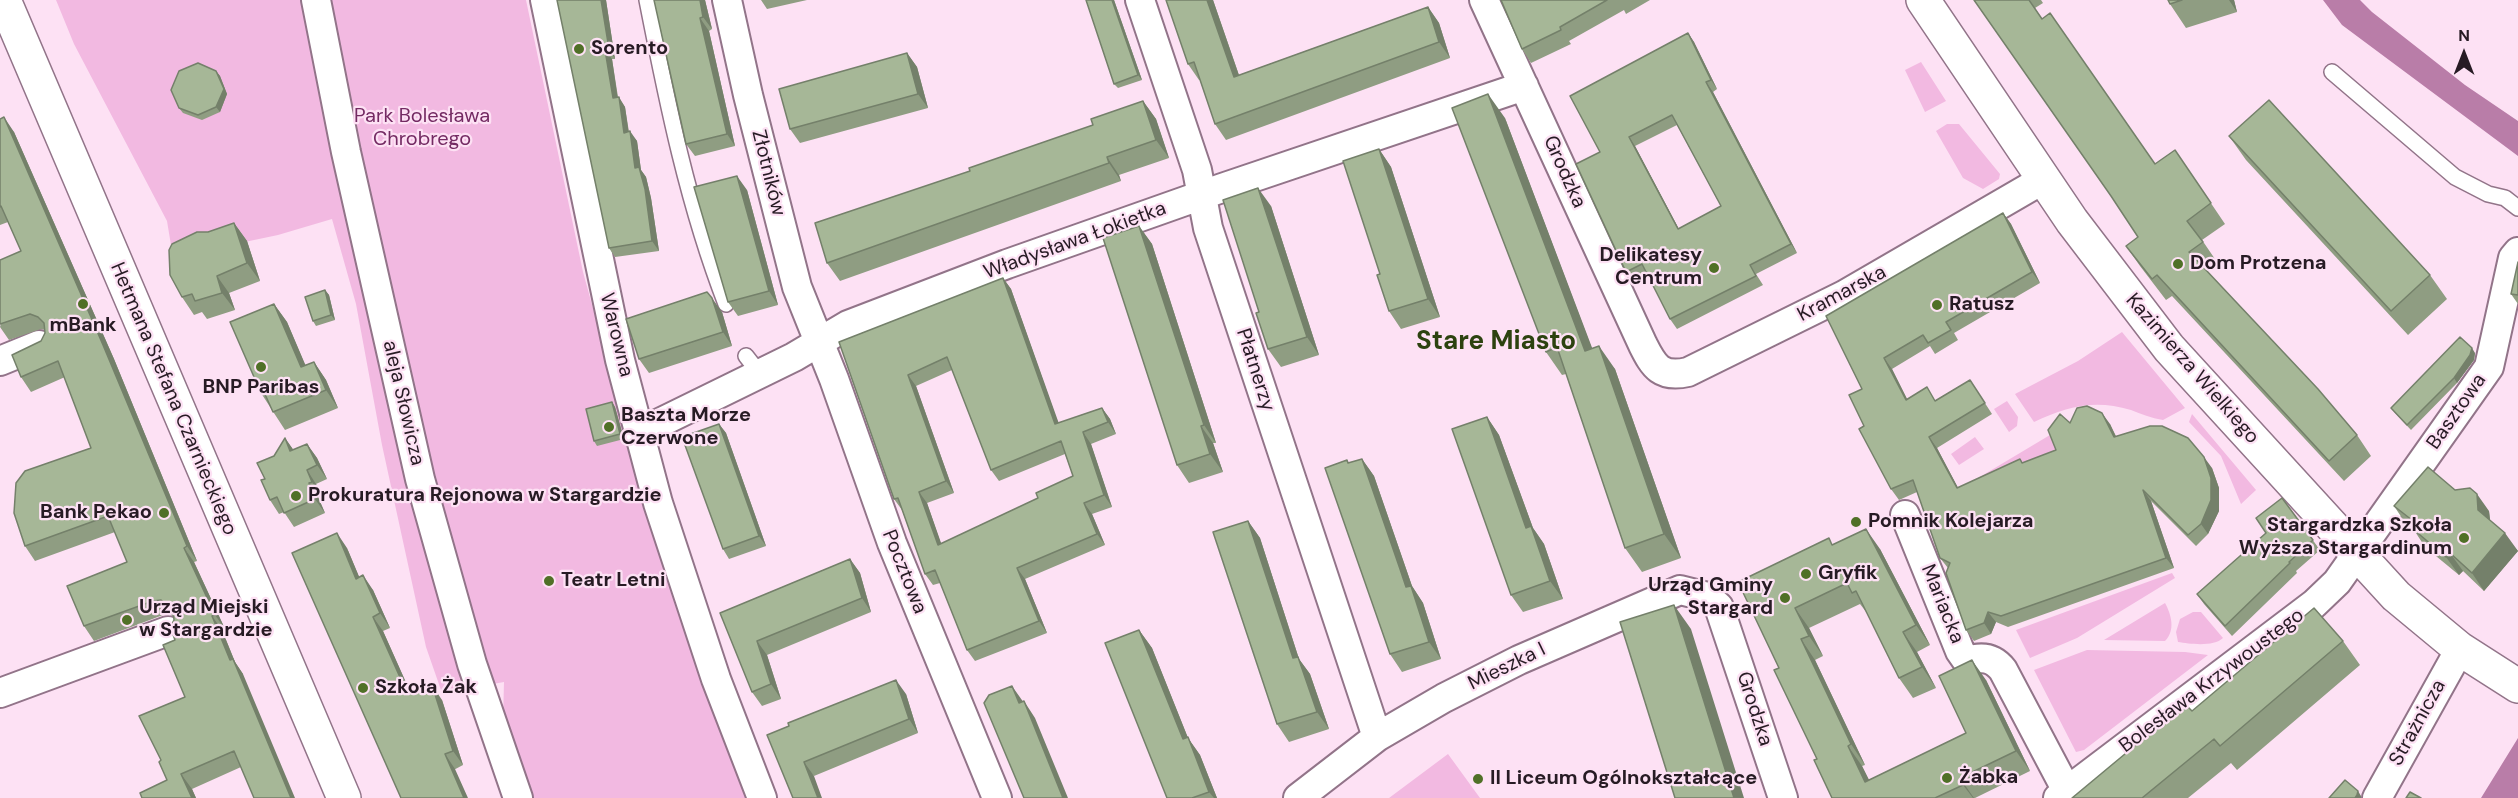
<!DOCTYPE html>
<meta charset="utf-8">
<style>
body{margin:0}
#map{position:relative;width:2518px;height:798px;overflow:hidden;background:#fde1f4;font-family:"DM Sans",sans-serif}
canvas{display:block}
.north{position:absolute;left:2434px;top:24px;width:60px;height:60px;-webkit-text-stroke:4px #fde1f4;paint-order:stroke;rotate:0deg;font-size:16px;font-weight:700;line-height:24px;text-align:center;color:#271b24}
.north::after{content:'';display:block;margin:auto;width:21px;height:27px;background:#271b24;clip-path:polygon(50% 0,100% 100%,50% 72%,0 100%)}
</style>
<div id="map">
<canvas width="2518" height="798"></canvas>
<div class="north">N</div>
</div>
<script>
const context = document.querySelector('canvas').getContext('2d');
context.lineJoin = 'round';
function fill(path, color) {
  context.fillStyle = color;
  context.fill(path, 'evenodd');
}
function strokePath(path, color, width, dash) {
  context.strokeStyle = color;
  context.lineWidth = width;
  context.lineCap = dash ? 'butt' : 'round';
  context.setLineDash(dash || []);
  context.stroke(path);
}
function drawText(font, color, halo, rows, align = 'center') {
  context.font = font + ' "DM Sans",sans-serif';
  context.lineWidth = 4.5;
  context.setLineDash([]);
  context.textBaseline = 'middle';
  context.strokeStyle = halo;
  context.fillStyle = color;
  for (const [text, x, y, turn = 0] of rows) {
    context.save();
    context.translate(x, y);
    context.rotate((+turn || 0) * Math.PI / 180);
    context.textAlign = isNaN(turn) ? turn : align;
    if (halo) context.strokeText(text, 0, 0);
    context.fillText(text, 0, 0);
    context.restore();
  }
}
fill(new Path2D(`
 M56 0H526L583 272 621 410 750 798H501L504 682 442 693 426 647 382 445 356 304 332 219 278 235 173 257 167 221 74 44Z
 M1921 62 1946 101 1925 112 1905 70Z
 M1947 124H1959L2000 174 1999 179 1983 189 1963 178 1936 131Z
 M2122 332 2185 408 2163 420C2151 418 2141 414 2131 410 2095 399 2067 406 2034 422L2015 394 2078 361Z
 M2007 401 2018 417 2017 426 2009 432 1994 409Z
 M2192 414 2256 490 2241 504 2221 456 2189 422Z
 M2050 435 2056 441 2059 454 1963 487Z
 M1975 437 1984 449 1959 465 1951 454Z
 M2172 573 2175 578 2077 638 2030 658 2016 630Z
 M2165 603C2171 614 2176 630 2165 641L2104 640Z
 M2193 612H2201L2223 638C2214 647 2190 644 2178 642L2176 632 2180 619Z
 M2087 650 2185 652 2208 655 2084 750 2076 752 2034 670Z
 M1448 754 1480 798H1389Z`), '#f2b9e1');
fill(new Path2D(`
 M2323 0H2360L2372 12 2465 85 2518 121V156L2342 25Z
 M2518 738V798H2481Z`), '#b97da8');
const lane = new Path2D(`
 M647 0C667 102 688 206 726 304
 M2332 72 2455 177 2488 194 2505 198 2518 208
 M746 356 760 374`);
const street = new Path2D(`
 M316 0 346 152 420 479 472 664 518 798
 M545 0 620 360 658 503 716 679 762 798
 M727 0 748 95 797 287 834 379 892 543 997 798
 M1140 0 1197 170 1208 228 1377 737
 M1484 0 1643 345C1654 367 1661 378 1688 372L1844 295 2044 179
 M0 361 39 345
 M641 432 794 357 848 325 1007 264 1222 188 1524 86
 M1905 515 1960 651 1967 661C1982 656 1993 657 2003 670L2067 791
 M0 693 168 631
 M1298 798 1377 737 1444 698 1519 660 1680 590 1708 597 1719 607 1783 798
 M2058 798 2314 604 2337 582 2489 367 2513 258 2518 252
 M2377 798 2460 649`);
const secondary = new Path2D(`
 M4 0 344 798
 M1923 0 2072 221 2169 348 2396 596 2460 649 2518 686`);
strokePath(lane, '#927489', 18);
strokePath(street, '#927489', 32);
strokePath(secondary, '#927489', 36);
strokePath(lane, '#fff', 15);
strokePath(street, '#fff', 28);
strokePath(secondary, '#fff', 33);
fill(new Path2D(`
 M557 0H606L615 59H612L618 97 625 107 629 132 637 141 641 170 646 177 651 198 659 251 615 257 609 248Z
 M654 0H705L712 29 709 31 735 146 695 156 686 144Z
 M761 0H807L767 9Z
 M1086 0H1114L1142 80 1118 88 1114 84Z
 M1213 0 1239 75 1428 7 1439 23 1450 58 1226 140 1215 124 1200 80H1199L1188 64Z
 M1501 0H1650L1626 14 1624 10 1569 41 1571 44 1531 63 1522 49Z
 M1974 0H2041L2043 3 2035 8 2042 19 2155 164 2175 150 2225 224 2202 240 2217 262 2206 270 2357 435 2371 456 2344 481 2172 296 2166 300 2140 266 2126 246 2138 237 2111 196Z
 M2168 0H2234L2237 12 2186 28 2170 4Z
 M1688 33 1694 42 1717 89 1713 92 1797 253 1756 274 1763 285 1677 329 1670 319 1648 274 1633 281 1626 272 1600 152ZM1677 125 1721 206 1679 229 1635 146Z
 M907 53 917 67 928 108 800 143 790 129Z
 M216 71 220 76 227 94 220 112 202 120 183 113 179 108Z
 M1143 101 1156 119 1169 158 1119 175 1121 181 840 281 827 263 970 171 1093 125Z
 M1505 118 1592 349 1615 369 1681 558 1642 572 1625 548 1566 374 1562 375 1546 352Z
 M0 119 14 132 114 359 197 561 194 562 225 629 222 630 235 662 243 674 241 767 192 789 196 798H142L167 780 161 760 185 697 175 640 174 617 171 615H163L94 641 84 626 127 562 115 532 35 561 25 546 91 448 65 377 31 392 21 377 41 341 45 333V330L41 329 9 340 0 327 21 251 8 222 0 225Z
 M2229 136 2430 275 2447 299 2408 335 2246 160Z
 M1379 149 1391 167 1440 317 1401 329 1389 311 1380 274Z
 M747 190 778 305 738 316 728 302Z
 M1271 206 1319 355 1281 367 1268 349 1259 312Z
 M2003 213 2011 224 2040 283 1954 333 1958 340 1935 354 1930 346 1892 369 1907 399 1936 400 1970 380 1992 414 1937 448 1958 488 2020 459 2023 463 2056 450 2070 423 2110 424 2116 436 2212 468 2219 488V511L2208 534 2196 546 2151 501 2174 568 2008 627 1996 622 1991 634 1974 641 1966 630 1948 568 1940 558 1917 492 1899 500 1891 489 1864 426 1862 389 1826 316Z
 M234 223 247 241 260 281 229 293 235 310 207 319 202 312 194 315 182 297 208 232Z
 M1139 226 1152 244 1216 443H1213L1223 472 1189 483 1177 465Z
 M2518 262V304L2511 294Z
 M1003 278 1011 289 1058 423 1102 408 1110 419 1116 434 1091 444 1112 507 1092 514 1105 545 1025 579 1047 633 975 661 967 650 940 583 933 585 925 574 902 510 894 499 839 342ZM952 370 991 470 999 481 1065 454 1073 476 1038 498 941 544 927 503 954 493 916 386Z
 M325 290 329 295 335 320 316 326 313 321Z
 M274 304 287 322 305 365 314 362 326 380 338 408 285 430 261 393Z
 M722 312 732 346 649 373 639 359Z
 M2475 353 2474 360 2457 383 2411 430 2395 413 2391 408Z
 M612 402 615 407 624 439 597 446 594 441Z
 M1487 417 1499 435 1533 528 1544 544 1563 599 1523 612 1511 595Z
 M719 424 726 433 766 546 729 559 723 549Z
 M285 438 293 450 307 444 317 458 327 479 316 484 322 496 318 497 325 513 294 527 284 512 279 514 270 500 265 479 274 456Z
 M1362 459 1374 476 1412 586 1423 603 1441 659 1402 672 1390 654 1347 460 1349 463Z
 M2282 498 2320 550 2296 571 2297 573 2232 636 2204 604 2197 594 2266 533Z
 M2394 506 2489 511 2490 520 2518 551 2484 591 2463 571 2459 575 2425 547 2414 530 2406 524Z
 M1248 521 1260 538 1299 659 1310 674 1329 729 1289 742 1277 724Z
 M1833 545 1880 549 1930 645 1917 652 1936 688 1913 698 1899 678 1867 613 1860 604 1809 628 1823 656 1815 660 1865 765 1862 766 1869 780 1966 733 1986 680 2030 771 1975 798H1832L1817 759 1779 668 1738 582Z
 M347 548 359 577 373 590 390 628 383 631 410 692 442 700 463 765 401 798Z
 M850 559 860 573 871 612 767 655 781 699 762 706 752 692 720 613Z
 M1139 630 1152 648 1188 738 1200 755 1217 798H1167Z
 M2343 641 2360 665 2237 770 2231 763 2188 798H2072L2192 711Z
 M906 694 918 733 814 776 767 735Z`), '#8f9d82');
fill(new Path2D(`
 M601 0H606L615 59 609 49Z
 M700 0H705L712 29 703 17Z
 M1112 0H1114L1142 80 1138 75Z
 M1207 0H1213L1245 93 1234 77Z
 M2229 0H2234L2237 12Z
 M1428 7 1439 23 1450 58 1439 42Z
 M700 18 709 31 735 146 727 134Z
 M1688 33 1694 42 1717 89 1711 80Z
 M605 50 612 59 619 107 613 98Z
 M907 53 917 67 928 108 918 94Z
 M216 71 220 76 227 94 220 112 216 107Z
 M1706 82 1713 92 1797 253 1791 244Z
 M1488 94 1505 118 1602 374 1585 351Z
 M619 97 625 107 630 142 624 133Z
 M1143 101 1156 119 1169 158 1156 140Z
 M4 117 14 132 114 359 197 561 187 546Z
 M630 131 637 141 641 170 646 177 651 198 659 251 652 241 635 168Z
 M1629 137 1635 146 1684 239 1678 229Z
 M1379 149 1391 167 1440 317 1428 299Z
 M1107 157 1119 175 1121 181 1109 163Z
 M737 176 747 190 778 305 769 291Z
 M1258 188 1271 206 1319 355 1307 337Z
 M2003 213 2011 224 2040 283 2032 272Z
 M234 223 247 241 260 281 247 263Z
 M1139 226 1152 244 1216 443 1204 425Z
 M217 276 229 293 235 310 222 293Z
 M1003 278 1011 289 1063 435 1055 424Z
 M325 290 329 295 335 320 331 315Z
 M712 298 722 312 732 346 723 332Z
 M274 304 287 322 314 385 301 367Z
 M1599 346 1615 369 1681 558 1664 534Z
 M2472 348 2475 353 2474 360 2457 383 2454 378Z
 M1884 358 1892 369 1913 411 1906 400Z
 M314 362 326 380 338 408 326 390Z
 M908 375 916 386 954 493 946 481Z
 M612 402 615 407 624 439 620 434Z
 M1102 408 1110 419 1116 434 1108 422Z
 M2102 413 2110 424 2121 448 2114 437Z
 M1487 417 1499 435 1533 528 1544 544 1563 599 1550 581 1526 528Z
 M719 424 726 433 766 546 759 536Z
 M1201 426 1213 443 1223 472 1210 454Z
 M1083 432 1091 444 1112 507 1104 495Z
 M1929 437 1937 448 1964 499 1957 488Z
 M285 438 295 452 290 451Z
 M307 444 317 458 327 479 317 465Z
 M2204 457 2212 468 2219 488V511L2208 534 2201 524Z
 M1362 459 1374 476 1412 586 1423 603 1441 659 1429 642 1406 587Z
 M307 470 316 484 322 496 312 482Z
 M309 483 318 497 325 513 315 499Z
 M2143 490 2151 501 2174 568 2166 558Z
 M919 492 927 503 946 557 938 545Z
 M2477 494 2489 511 2491 528 2478 510Z
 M1084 503 1092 514 1105 545 1097 534Z
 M1248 521 1260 538 1299 659 1310 674 1329 729 1317 712 1293 658Z
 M1866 529 1880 549 1930 645 1916 625Z
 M337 533 347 548 366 593 356 579Z
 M2505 533 2518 551 2484 591 2472 573Z
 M184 548 194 562 225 629 215 615Z
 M2450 553 2463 571 2459 575 2446 557Z
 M850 559 860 573 871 612 862 598Z
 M1017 568 1025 579 1047 633 1039 621Z
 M363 575 373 590 390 628 380 613Z
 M1674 605 1691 629 1744 798H1734Z
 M1795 608 1809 628 1823 656 1809 636Z
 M1988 612 1996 622 1991 634 1984 623Z
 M212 616 222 630 235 662 243 674 295 798H291L230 660Z
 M373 617 383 631 417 707 407 693Z
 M1139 630 1152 648 1188 738 1200 755 1217 798H1214L1209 792 1183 739Z
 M1903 632 1917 652 1936 688 1922 667Z
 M1801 639 1815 660 1865 765 1851 744Z
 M757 641 767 655 781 699 771 684Z
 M1972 660 1986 680 2030 771 2016 751Z
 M896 680 906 694 918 733 909 719Z
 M432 685 442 700 463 765 453 751Z
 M1012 686 1024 703H1019Z
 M1024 701 1035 718 1068 798H1063Z
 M1848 746 1862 766 1878 798 1865 782Z
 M445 754 455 769 468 798H464Z
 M804 762 814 776 822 798H818Z
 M181 774 192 789 196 798H192Z
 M1960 778 1974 798H1973L1963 785Z
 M2358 791 2361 796V798H2355Z`), '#74806a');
const building = new Path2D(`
 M557 0H601L609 49 605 50 613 98 619 97 624 133 630 131 635 168 639 167 645 189 652 241 609 248Z
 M654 0H700L703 17 700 18 727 134 686 144Z
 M1086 0H1112L1138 75 1114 84Z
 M1166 0H1207L1234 77 1428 7 1439 42 1215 124 1194 62 1188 64Z
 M1501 0H1607L1560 27 1561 30 1522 49Z
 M1974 0H2029L2042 19 2050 13 2155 164 2175 150 2211 203 2187 221 2203 242 2189 252 2318 389 2357 435 2329 461 2157 275 2152 279 2126 246 2138 237 2111 196Z
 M2168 0H2182L2170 4Z
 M1688 33 1711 80 1706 82 1791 244 1750 265 1756 276 1670 319 1642 264 1626 272 1576 164 1600 152 1570 96ZM1672 115 1721 206 1678 229 1629 137Z
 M907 53 918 94 790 129 779 89Z
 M198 63 216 71 224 89 216 107 198 115 179 108 171 90 179 71Z
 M1488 94 1585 351 1599 346 1664 534 1625 548 1557 347 1546 352 1452 108Z
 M2269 100 2430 275 2391 311 2229 136Z
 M1143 101 1156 140 1107 157 1109 163 827 263 815 223 970 171 969 168 1093 125 1091 119Z
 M4 117 103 345 187 546 184 548 215 615 212 616 230 660 233 659 291 798H254L234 751 181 774 192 798H142L140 793 167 780 159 762 161 760 139 716 185 697 163 645 175 640 170 627 174 620 173 610 161 600 153 601 84 626 67 586 127 562 108 516 25 546 14 513 16 483 25 471 91 448 58 361 21 377 12 355 41 341 45 333 44 323 38 317 30 314 0 324V260L21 251 1 206 0 207V119Z
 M1379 149 1428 299 1389 311 1377 275 1380 274 1343 161Z
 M737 176 769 291 728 302 694 187Z
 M1258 188 1307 337 1268 349 1256 313 1259 312 1223 200Z
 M2003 213 2032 272 1946 322 1951 330 1928 343 1923 335 1884 358 1906 400 1927 387 1935 401 1970 380 1985 403 1929 437 1957 488 2020 459 2022 463 2056 450 2048 430 2060 414 2070 423 2077 408 2087 406 2102 413 2114 437 2150 426H2162L2188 438 2204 457 2211 478V500L2201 524 2188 535 2143 490 2166 558 2001 616 1988 612 1984 623 1966 630 1946 573 1950 563 1940 558 1913 480 1891 489 1859 429 1864 426 1849 395 1862 389 1826 316Z
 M234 223 247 263 217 276 222 293 195 301 192 294 182 297 170 275 169 250 172 244 197 232H208Z
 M1139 226 1204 425 1201 426 1210 454 1177 465 1103 238Z
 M2518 262V295L2511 294Z
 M1003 278 1055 424 1102 408 1108 422 1083 432 1104 495 1084 503 1097 534 1017 568 1039 621 967 650 935 570 925 574 898 498 894 499 839 342ZM947 357 991 470 1061 441 1073 476 1036 493 1038 498 938 545 919 492 946 481 908 375Z
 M325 290 331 315 313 321 305 297Z
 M707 292 712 298 723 332 639 359 626 319Z
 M274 304 301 367 314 362 326 390 273 412 264 392 261 393 230 322Z
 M2460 337 2472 348 2470 355 2454 378 2407 425 2391 408Z
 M612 402 620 434 594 441 586 409Z
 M1487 417 1526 528 1531 526 1550 581 1511 595 1452 429Z
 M719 424 759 536 723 549 682 437Z
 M285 438 290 451 307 444 317 465 307 470 312 482 309 483 315 499 284 513 277 497 270 500 261 480 265 479 257 463 274 456Z
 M1362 459 1400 569 1406 587 1411 586 1429 642 1390 654 1325 468 1347 460 1348 463Z
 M2428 467 2455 490 2470 488 2477 494 2478 510 2505 533 2472 573 2450 553 2446 557 2413 529 2417 524 2394 506Z
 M2282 498 2313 540 2289 562 2290 563 2225 626 2197 594 2266 533 2256 518Z
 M1248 521 1293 658 1298 657 1317 712 1277 724 1213 532Z
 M1866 529 1916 625 1903 632 1922 667 1899 678 1856 591 1852 593 1847 583 1795 608 1809 636 1801 639 1851 744 1848 746 1865 782 1966 733 1939 676 1972 660 2016 751 1960 778 1963 785 1935 798H1832L1814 760 1817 759 1774 670 1779 668 1738 582 1829 538 1832 545Z
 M337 533 356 579 363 575 380 613 373 617 407 693 432 685 453 751 445 754 464 798H401L292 553Z
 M850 559 862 598 757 641 771 684 752 692 720 613Z
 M1674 605 1734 798H1675L1620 622Z
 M2314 608 2343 641 2220 746 2214 739 2142 798H2072L2185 704 2192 711Z
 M1139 630 1183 739 1188 737 1209 792 1192 798H1167L1105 643Z
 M896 680 909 719 804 762 818 798H793L767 735 789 726 788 723Z
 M1012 686 1019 703 1024 701 1063 798H1024L984 703 989 695Z
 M2345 780 2358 791 2357 795 2355 798H2329Z
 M2410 792 2421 798H2406Z`);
fill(building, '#a6b797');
strokePath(building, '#74806a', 1.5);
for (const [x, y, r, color] of [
 [579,49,6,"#507027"],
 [2178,264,6,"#507027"],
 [1714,268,6,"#507027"],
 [83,304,6,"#507027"],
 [1937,305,6,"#507027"],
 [261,367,6,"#507027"],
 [609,427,6,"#507027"],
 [296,496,6,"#507027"],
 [164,513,6,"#507027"],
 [1856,522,6,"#507027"],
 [2464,538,6,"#507027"],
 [1806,574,6,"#507027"],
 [549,581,6,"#507027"],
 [1785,598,6,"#507027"],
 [127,620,6,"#507027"],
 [363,688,6,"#507027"],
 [1947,778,6,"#507027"],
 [1478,779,6,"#507027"]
]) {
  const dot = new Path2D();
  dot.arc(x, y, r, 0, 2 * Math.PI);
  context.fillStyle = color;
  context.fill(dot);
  strokePath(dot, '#fde1f4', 2);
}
drawText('bold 20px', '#271b24', '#fde1f4', [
 ["Sorento",591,49],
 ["Delikatesy",1702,256,"right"],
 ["Centrum",1702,279,"right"],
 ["Dom Protzena",2190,264],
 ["Ratusz",1949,305],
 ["mBank",83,326,"center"],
 ["BNP Paribas",261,388,"center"],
 ["Baszta Morze",621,416],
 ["Czerwone",621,439],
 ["Prokuratura Rejonowa w Stargardzie",308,496],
 ["Bank Pekao",152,513,"right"],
 ["Pomnik Kolejarza",1868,522],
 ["Stargardzka Szkoła",2452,526,"right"],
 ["Wyższa Stargardinum",2452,549,"right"],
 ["Gryfik",1818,574],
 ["Teatr Letni",561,581],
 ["Urząd Gminy",1773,586,"right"],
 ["Stargard",1773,609,"right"],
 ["Urząd Miejski",139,608],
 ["w Stargardzie",139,631],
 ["Szkoła Żak",375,688],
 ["Żabka",1959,778],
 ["II Liceum Ogólnokształcące",1490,779]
], 'left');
drawText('20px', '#742a63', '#fde1f4', [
 ["Park Bolesława",422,117],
 ["Chrobrego",422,140]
]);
drawText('20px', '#271b24', '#fde1f4', [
 ["Grodzka",1564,172,66],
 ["Złotników",768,173,76],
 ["Władysława Łokietka",1075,241,-20],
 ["Kramarska",1842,294,-28],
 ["Warowna",616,335,76],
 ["Kazimierza Wielkiego",2192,369,49],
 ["Płatnerzy",1255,370,72],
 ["Hetmana Stefana Czarnieckiego",173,399,67],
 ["aleja Słowicza",403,403,77],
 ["Basztowa",2457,412,-55],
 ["Pocztowa",904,572,68],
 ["Mariacka",1942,604,68],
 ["Mieszka I",1507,667,-26],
 ["Bolesława Krzywoustego",2212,681,-37],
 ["Grodzka",1754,709,72],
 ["Strażnicza",2418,723,-61]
]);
drawText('bold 26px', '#2c420f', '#fde1f4', [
 ["Stare Miasto",1496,342]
]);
</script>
